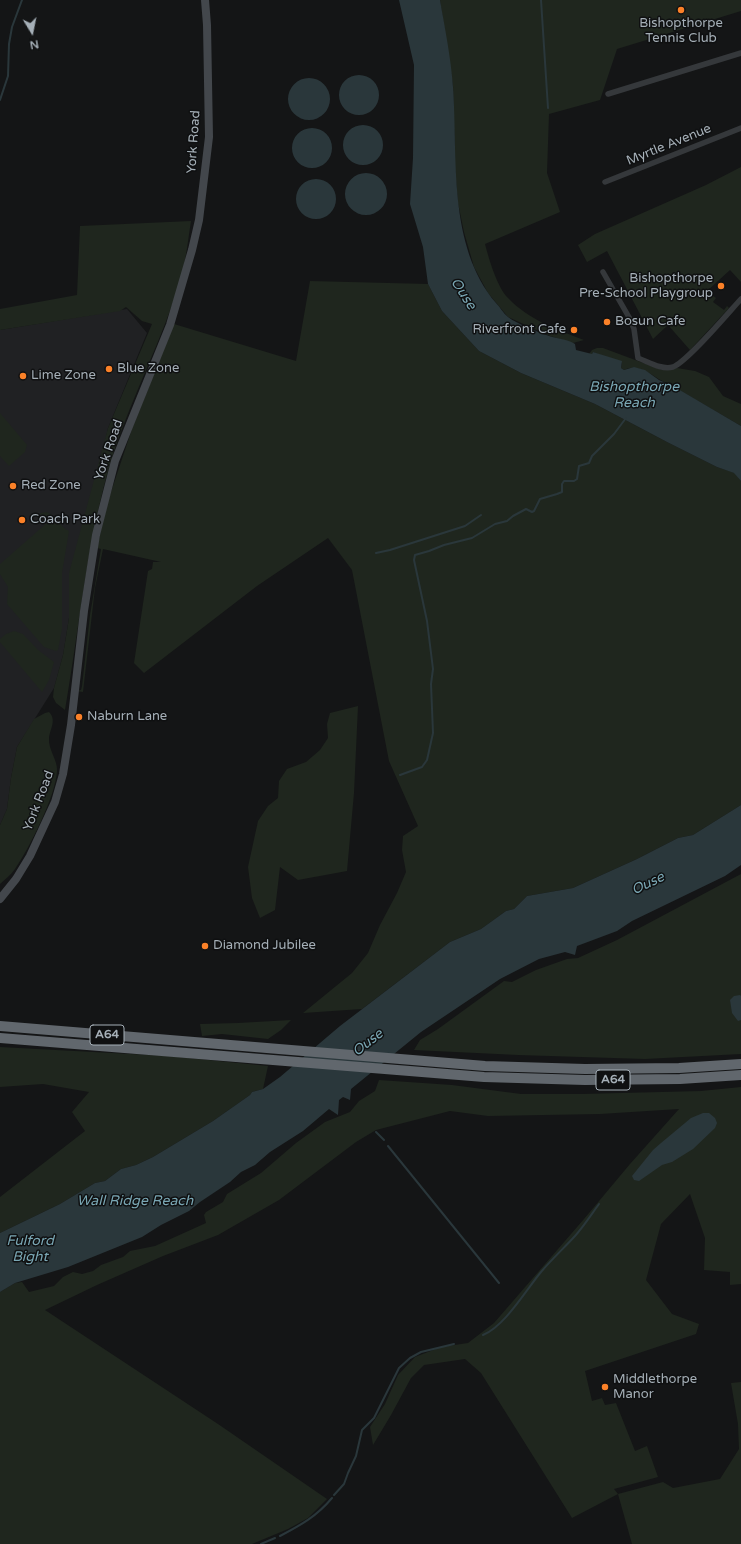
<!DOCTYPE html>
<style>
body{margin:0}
#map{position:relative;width:741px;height:1544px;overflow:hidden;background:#141516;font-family:"Varela Round",sans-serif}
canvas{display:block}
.north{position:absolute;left:12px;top:12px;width:40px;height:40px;-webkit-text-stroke:3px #0f1011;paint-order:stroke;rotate:170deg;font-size:11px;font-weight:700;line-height:16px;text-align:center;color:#a5afb7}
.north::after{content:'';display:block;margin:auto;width:14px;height:18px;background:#a5afb7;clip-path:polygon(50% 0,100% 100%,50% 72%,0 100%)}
</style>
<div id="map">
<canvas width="741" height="1544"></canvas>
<div class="north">N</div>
</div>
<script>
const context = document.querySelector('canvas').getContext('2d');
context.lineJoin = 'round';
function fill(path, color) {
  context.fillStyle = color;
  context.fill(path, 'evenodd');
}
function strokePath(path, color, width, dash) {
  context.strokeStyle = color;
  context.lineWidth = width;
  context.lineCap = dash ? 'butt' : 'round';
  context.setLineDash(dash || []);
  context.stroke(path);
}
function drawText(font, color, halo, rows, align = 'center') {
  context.font = font + ' "Varela Round",sans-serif';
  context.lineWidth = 3;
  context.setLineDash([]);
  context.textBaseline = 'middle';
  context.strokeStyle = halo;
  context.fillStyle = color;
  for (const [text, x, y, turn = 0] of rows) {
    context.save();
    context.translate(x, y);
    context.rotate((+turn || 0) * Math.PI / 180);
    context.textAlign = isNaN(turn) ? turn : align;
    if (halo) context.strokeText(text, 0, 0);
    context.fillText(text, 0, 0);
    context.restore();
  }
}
fill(new Path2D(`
 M127 309 147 333 108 428 69 618 63 655 54 688 17 747 11 778 7 809 0 825V330Z`), '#202123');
fill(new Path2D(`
 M440 0H741V11L617 49 600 100 549 114 547 173 560 212 485 244C489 259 497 287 508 298 529 320 556 329 584 340L573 343 550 336 508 317 488 293 474 267 464 232 458 203 455 170 453 86Z
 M741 167V282L730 270 707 291 716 298 713 302 724 310 727 306 729 308 690 350 668 325 653 339 607 251 587 262 578 245 595 234 706 185Z
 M191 221C188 240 186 260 181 278 163 338 133 394 113 454 87 538 80 624 65 710L56 703 53 697 54 688 63 655 69 618V573L108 428 152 324 142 321 126 307 120 311 0 330V309L77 295 80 226Z
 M310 281 428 284 442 311 479 351 521 373 595 404 667 442 717 467 735 473 741 481V805L693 835 678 838 637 859 573 888 527 896 514 909 506 911 481 929 450 942 362 1009 303 1013 352 973 368 953 380 925 397 893 406 872 402 850 403 836 418 826 389 761 352 570 328 538 257 586 144 673 134 663 148 571 152 569 153 562H161L103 549 95 588 83 692 76 691 81 690 82 686 90 615 101 549 97 548 108 501 132 429 174 324 296 361Z
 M597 348H603L662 370 677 368 695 371 709 377 723 396 741 404V426L667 383C653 378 640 362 624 370L621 368 622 363 593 352 592 354H589L592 350Z
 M0 413 27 445 25 452 9 466 0 456Z
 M47 512C56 516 60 527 69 531L62 573V629L58 650 56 651 44 647 7 604 8 587 0 574V564L47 523 39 515 41 513Z
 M14 631 23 634 38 650 54 662 49 680 42 692 0 642V639L6 634Z
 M358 706 354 793 347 871 298 880 280 867 275 910 260 918 252 898 248 867 258 821 268 806 278 798 279 781 287 769 306 762 320 750 328 738 327 724 330 713Z
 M49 712C57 720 50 729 49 738 48 750 58 760 57 771 56 795 29 849 15 869 11 875 5 879 0 884V825L7 809 11 778 17 747 34 719 45 713Z
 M741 874V1054L645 1059 518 1055 414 1050 420 1040 438 1029 504 981 512 982 536 970 567 959 578 958 617 940Z
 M291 1020 281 1030 268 1039 222 1034 202 1036 200 1024 238 1023Z
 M0 1047 168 1056 268 1066 263 1089 252 1092 250 1095 213 1121 153 1157 136 1165 121 1169 105 1181 95 1183 60 1204 0 1233V1197L85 1131 72 1112 89 1092 43 1084 0 1087Z
 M379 1080 452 1085 521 1094H582L701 1091 741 1087V1284L730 1285V1272L704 1270 705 1238 690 1194 661 1224 646 1280 672 1314 699 1324 696 1334 585 1371 592 1401 602 1398 605 1405 616 1403 635 1451 647 1446 658 1477 614 1489 618 1494 663 1482 673 1488 720 1479 739 1449 738 1424 731 1383 741 1382V1544H632L618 1494 572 1518 481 1373 465 1359 424 1365 411 1378 391 1415 373 1445 370 1427 385 1404 398 1375 415 1357 441 1347 468 1343 494 1323 584 1219 630 1164 679 1109 600 1114 488 1116 450 1111 376 1130 356 1142 279 1200 218 1235 163 1256 97 1285 45 1310 218 1424 327 1499 308 1518 288 1529 252 1544H0V1292L15 1283 22 1282 29 1292 54 1286 63 1277 73 1272 82 1274 93 1271 101 1265 123 1257 130 1251 155 1246 206 1223 204 1215 206 1212 223 1202 227 1194 261 1173 296 1143 325 1122 350 1112 359 1101 375 1091Z`), '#1f261e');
fill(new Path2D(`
 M399 0H440C445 29 451 58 453 87 458 157 447 245 496 303 500 307 503 313 508 317 517 324 538 332 549 336 558 339 567 339 575 344L576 350 592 354 593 352 622 361 621 368 624 370 634 367 645 370 659 380 673 386 741 426V481L734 473 717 467 667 442 595 404 521 373 479 351 442 311 428 284 423 247 410 204 413 158 414 65Z
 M339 95a20 20 0 1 1 40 0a20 20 0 1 1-40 0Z
 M288 99a21 21 0 1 1 42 0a21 21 0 1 1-42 0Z
 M343 145a20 20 0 1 1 40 0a20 20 0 1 1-40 0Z
 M292 148a20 20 0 1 1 40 0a20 20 0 1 1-40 0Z
 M345 194a21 21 0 1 1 42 0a21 21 0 1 1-42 0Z
 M296 199a20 20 0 1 1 40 0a20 20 0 1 1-40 0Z
 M741 805V865L725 876 632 921 617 931 577 946 575 955 565 952 539 959 500 979 421 1032 351 1089 350 1100 343 1097 339 1100 338 1115 329 1109 303 1131 270 1152 255 1165 241 1172 230 1182 200 1202 189 1211 161 1225 142 1237 68 1267 15 1283 0 1292V1233L60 1204 95 1183 105 1181 121 1169 136 1165 153 1157 213 1121 250 1095 252 1092 263 1089 280 1077 340 1026 450 942 481 929 506 911 514 909 527 896 573 888 637 859 678 838 693 835Z
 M740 995 741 996V1020L738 1021 732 1013 730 1000 734 996Z
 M703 1113H709L715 1118 717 1123 715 1128 693 1149 672 1162 662 1165 639 1181 634 1180 632 1176 653 1150 661 1143 691 1118Z`), '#2a373b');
strokePath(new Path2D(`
 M541 0 548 108
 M0 100 8 76 9 44 12 27 22 0
 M376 553 390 550 465 526 481 515
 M400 775 422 767 427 760 433 733 431 684 433 669 427 621 414 560 415 555 429 551 444 545 472 538 495 524 507 521 513 516 526 509 532 512 534 511 540 499 557 494 562 492V484L564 481H574L577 479 579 466 589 463 592 456 614 434 626 418
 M376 1132 384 1140
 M388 1146 499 1283
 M483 1335C505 1326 526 1290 541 1272 552 1259 564 1248 575 1236 584 1226 591 1215 599 1204
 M334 1495 344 1484 348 1473 356 1456 362 1430 374 1418 399 1368 410 1358 421 1352 454 1344
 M280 1536C301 1525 317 1516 332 1498
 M261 1544 275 1538`), '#2a373b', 2);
strokePath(new Path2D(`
 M608 94 741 53
 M605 182 741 128
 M603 272 630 319 634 329 638 358C649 362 661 370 673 367 687 362 729 312 741 299`), '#35383b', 5.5);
strokePath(new Path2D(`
 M0 899 16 879 30 856 55 802 63 774 71 725 84 611 96 535 115 461 170 325 192 250 199 220 209 137 207 25 205 0`), '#43474c', 8);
strokePath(new Path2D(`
 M0 1026 485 1066 585 1069 679 1068 741 1064
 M0 1038 484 1077 585 1080 680 1079 741 1075`), '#61676d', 10);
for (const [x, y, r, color] of [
 [681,10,4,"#fb8128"],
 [721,286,4,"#fb8128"],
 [607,322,4,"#fb8128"],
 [574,330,4,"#fb8128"],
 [109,369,4,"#fb8128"],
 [23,376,4,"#fb8128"],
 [13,486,4,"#fb8128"],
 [22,520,4,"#fb8128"],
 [79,717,4,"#fb8128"],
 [205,946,4,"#fb8128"],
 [605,1387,4,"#fb8128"]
]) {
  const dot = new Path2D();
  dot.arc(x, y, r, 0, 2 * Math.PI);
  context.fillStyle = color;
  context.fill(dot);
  strokePath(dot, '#0f1011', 1.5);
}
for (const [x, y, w] of [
 [107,1035,34],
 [613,1080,34]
]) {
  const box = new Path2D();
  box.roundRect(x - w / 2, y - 10, w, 20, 3);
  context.fillStyle = '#0f1011';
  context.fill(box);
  strokePath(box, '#a5afb7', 1);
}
drawText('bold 12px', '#a5afb7', null, [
 ["A64",107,1035],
 ["A64",613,1080]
]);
drawText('13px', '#a5afb7', '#0f1011', [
 ["Bishopthorpe",681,24,"center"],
 ["Tennis Club",681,39,"center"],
 ["Bishopthorpe",713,279,"right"],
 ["Pre-School Playgroup",713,294,"right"],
 ["Bosun Cafe",615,322],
 ["Riverfront Cafe",566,330,"right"],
 ["Blue Zone",117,369],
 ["Lime Zone",31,376],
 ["Red Zone",21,486],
 ["Coach Park",30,520],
 ["Naburn Lane",87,717],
 ["Diamond Jubilee",213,946],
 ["Middlethorpe",613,1380],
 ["Manor",613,1395]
], 'left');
drawText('13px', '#a5afb7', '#0f1011', [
 ["York Road",194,142,-86],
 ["Myrtle Avenue",669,145,-22],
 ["York Road",109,450,-71],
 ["York Road",39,801,-69]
]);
drawText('italic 14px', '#7aa7b4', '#0f1011', [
 ["Ouse",463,294,57],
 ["Bishopthorpe",634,387],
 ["Reach",634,403],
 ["Ouse",648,884,-26],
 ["Ouse",368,1043,-38],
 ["Wall Ridge Reach",135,1201],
 ["Fulford",30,1241],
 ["Bight",30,1257]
]);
</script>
